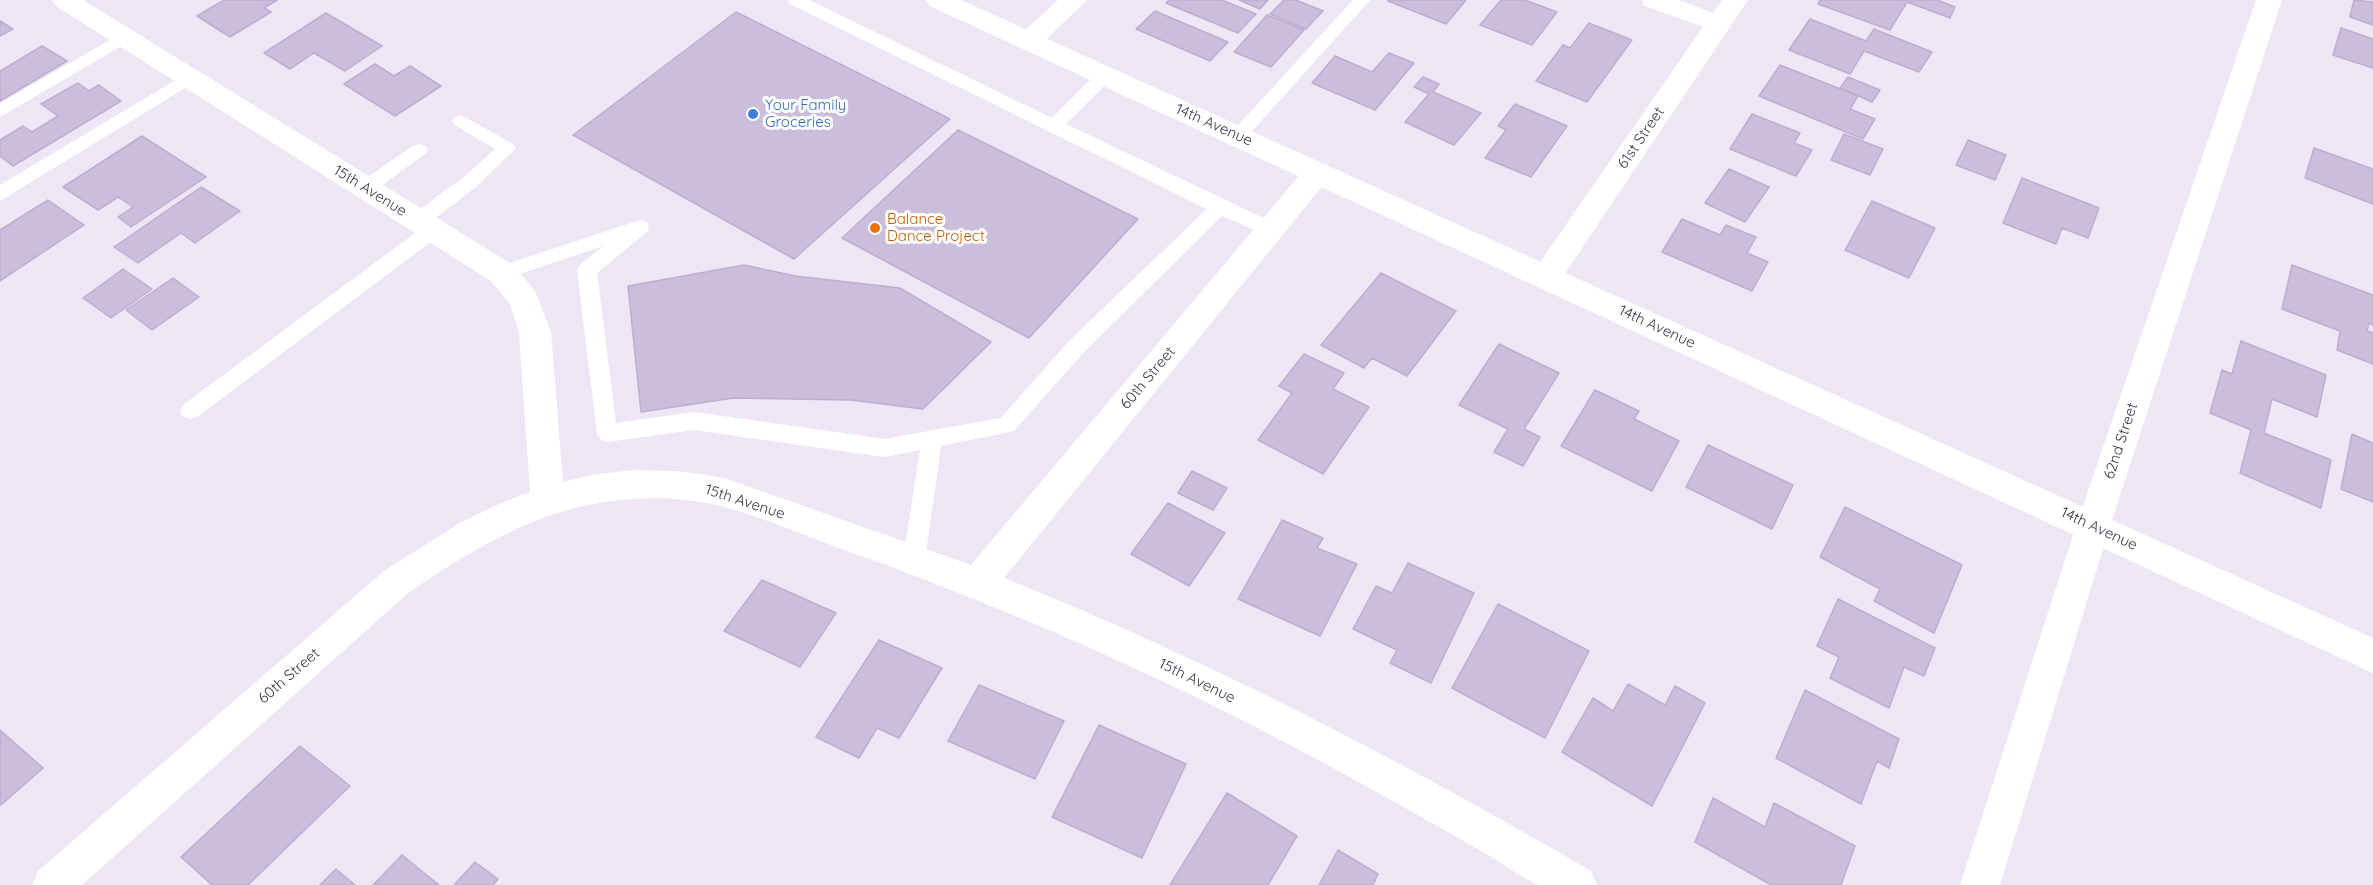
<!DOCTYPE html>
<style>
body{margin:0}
canvas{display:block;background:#eee6f5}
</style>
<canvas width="2373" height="885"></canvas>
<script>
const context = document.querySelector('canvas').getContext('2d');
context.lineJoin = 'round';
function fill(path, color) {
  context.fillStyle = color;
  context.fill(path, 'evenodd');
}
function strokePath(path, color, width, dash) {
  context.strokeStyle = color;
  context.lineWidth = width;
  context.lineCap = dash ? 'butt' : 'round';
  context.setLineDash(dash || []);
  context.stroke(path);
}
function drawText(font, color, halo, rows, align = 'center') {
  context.font = font + ' Quicksand,sans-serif';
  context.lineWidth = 6;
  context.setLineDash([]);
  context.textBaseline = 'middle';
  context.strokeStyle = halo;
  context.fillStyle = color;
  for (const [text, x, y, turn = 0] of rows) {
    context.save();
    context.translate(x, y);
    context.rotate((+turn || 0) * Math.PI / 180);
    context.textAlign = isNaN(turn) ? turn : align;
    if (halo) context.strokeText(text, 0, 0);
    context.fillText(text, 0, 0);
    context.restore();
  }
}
const building = new Path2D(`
 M224 0H277L264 8 271 12 230 37 197 16Z
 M1169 0H1222L1256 14 1238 33 1166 3Z
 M1239 0H1268L1260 9Z
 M1284 0H1296L1323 11 1306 29 1270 14Z
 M1466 0 1446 24 1388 1V0Z
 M1501 0H1525L1557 12 1532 45 1480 25Z
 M1820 0H1937L1955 7 1950 18 1907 2 1890 30 1818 4Z
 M2354 0 2373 2V25L2350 17Z
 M1155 11 1228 42 1210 61 1136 29Z
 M736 12 950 119 794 259 573 135Z
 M326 13 382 46 345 71 314 53 290 69 264 53Z
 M1267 15 1304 30 1271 67 1234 52Z
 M1810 19 1866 41 1874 29 1932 52 1919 72 1864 51 1850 74 1789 50Z
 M0 21 13 29 0 36Z
 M1589 23 1632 40 1587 102 1536 81 1563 45 1570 48Z
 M2341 28 2373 39V68L2333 55Z
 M42 46 67 61 0 101V71Z
 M1389 53 1414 63 1375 110 1312 83 1335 56 1372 72Z
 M375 64 394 76 410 66 441 86 395 116 344 84Z
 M1780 65 1858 96 1850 109 1875 119 1863 139 1759 96Z
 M1423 77 1439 84 1433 92 1481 113 1454 145 1405 122 1429 94 1414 87Z
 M1848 77 1880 90 1872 102 1840 88Z
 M78 83 89 91 99 85 121 101 13 166 0 156V140L23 126 32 132 58 116 41 104Z
 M1515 104 1567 126 1531 177 1485 158 1506 130 1498 126Z
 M1752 114 1800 133 1794 143 1812 150 1796 176 1730 149Z
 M958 130 1138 219 1029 338 842 238Z
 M1844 134 1883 149 1870 175 1831 160Z
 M142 136 206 177 131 227 118 217 133 207 118 197 98 210 63 187Z
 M1968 140 2006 155 1995 180 1956 165Z
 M2314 148 2373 169V204L2305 178Z
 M1729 169 1769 187 1745 222 1705 203Z
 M2022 178 2099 208 2088 238 2062 228 2056 244 2003 223Z
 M201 187 240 211 195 243 181 233 138 263 114 247Z
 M48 200 84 225 0 281V230Z
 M1872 201 1935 228 1909 278 1845 250Z
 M1682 219 1720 235 1726 225 1756 237 1747 253 1768 262 1752 291 1662 252Z
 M744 265 795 276 900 288 991 342 923 409 850 400 733 398 641 412 628 286Z
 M2292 265 2373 295V325L2369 323 2367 331 2373 333V364L2337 350 2340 331 2282 309Z
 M123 269 152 289 111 318 83 298Z
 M1381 273 1456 311 1407 376 1372 358 1364 368 1321 345Z
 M173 278 199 297 152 330 126 310Z
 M2241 341 2326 375 2317 417 2272 399 2264 433 2331 460 2321 508 2240 473 2251 430 2210 413 2222 370 2232 374Z
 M1499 344 1559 373 1524 429 1540 437 1523 466 1494 452 1508 429 1459 405Z
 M1304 354 1344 373 1333 389 1369 407 1323 474 1258 440 1292 393 1279 386Z
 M1595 390 1639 411 1634 419 1679 441 1652 491 1561 446Z
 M2352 434 2373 443V502L2341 489Z
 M1708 445 1793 485 1772 529 1686 487Z
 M1192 471 1227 488 1213 510 1178 493Z
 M1168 503 1225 533 1189 586 1131 554Z
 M1845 507 1962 565 1934 633 1874 601 1880 589 1820 557Z
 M1282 520 1323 538 1317 548 1357 564 1320 636 1238 599Z
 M1408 563 1474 593 1431 683 1390 663 1397 650 1353 629 1376 586 1392 593Z
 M762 580 836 613 800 667 724 631Z
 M1838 599 1935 648 1924 676 1904 667 1889 708 1830 678 1839 657 1817 646Z
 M1498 604 1589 651 1545 738 1452 688Z
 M879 640 942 668 899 738 877 728 859 758 816 737Z
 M1628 684 1665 705 1675 686 1705 703 1652 806 1562 752 1593 698 1613 711Z
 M979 685 1064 721 1035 779 948 741Z
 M1805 690 1899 739 1889 768 1877 761 1861 804 1776 758Z
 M1099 725 1186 764 1142 858 1052 817Z
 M0 730 43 768 1 805 0 804Z
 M300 746 350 786 248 885H212L181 857Z
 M1227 793 1297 836 1268 885H1170Z
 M1713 798 1765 827 1774 803 1855 846 1841 885H1771L1695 842Z
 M1338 850 1378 874 1373 885H1319Z
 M402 855 439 885H373Z
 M475 862 498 879 493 885H454Z
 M336 869 355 885H320Z`);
fill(building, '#cabeda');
strokePath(building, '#beadd3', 1.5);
fill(new Path2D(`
 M788 0H809L1052 118 1099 71H1111L1114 75 1111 79 1066 124 1278 225 1280 230 1278 235 1271 237 1222 216 1084 352 1014 431 941 446 925 560 922 567 914 570 906 567 903 560 920 450 884 457 694 430 607 442 600 439 597 433 577 270 580 265 603 246 502 280 495 278 492 273 495 268 640 220 647 222 649 227 647 232 597 273 616 423 694 412 884 439 1001 418 1070 340 1207 209 790 4Z
 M1353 0H1370L1244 140 1238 142 1232 140 1229 136 1232 132Z
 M124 32 130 33 132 37 130 41 0 117V103Z
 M189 72 195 74 198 78 195 82 0 201V185Z
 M461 115 513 144 516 148 477 186 425 226 418 228 411 226 409 221 411 216 465 176 495 149 455 125 452 121 455 117Z
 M419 144 425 146 428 150 425 154 371 193 365 195 359 193 356 188 359 183 413 146Z
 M433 223 440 225 442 230 440 235 197 417 190 419 183 417 180 411 183 405 426 225Z`), '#fff');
fill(new Path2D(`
 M52 0H83L513 265 535 291 551 332 563 482 591 475 634 470 678 471 724 478 971 565 1308 165 1318 162 1328 165 1332 172 1328 179 1004 578C1208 660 1401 760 1591 871L1597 885C1583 885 1551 885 1539 885 1526 881 1501 862 1488 855 1441 828 1394 801 1346 775 1188 688 1023 614 853 553 811 538 768 519 724 507 696 499 663 497 634 499 548 503 477 546 408 593L82 885H32L38 871 384 571 460 523 499 504 530 492 519 332 510 304 491 281 56 6Z
 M1058 0H1087L1038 47 1029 50 1020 47 1016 41 1020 35Z
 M1641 0H1679L1713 13 1722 0H1748L1558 284 1547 287 1536 284 1532 276 1536 268 1703 27 1645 6Z
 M2256 0H2282L2110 526 2000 885H1960L2076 526Z`), '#fff');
fill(new Path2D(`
 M926 0H961L2373 638V673L930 6Z`), '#fff');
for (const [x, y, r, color] of [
 [753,114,6,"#3f7fe0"],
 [875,228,6,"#e8710a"]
]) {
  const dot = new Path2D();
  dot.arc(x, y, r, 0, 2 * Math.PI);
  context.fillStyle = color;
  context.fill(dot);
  strokePath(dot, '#fff', 2);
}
drawText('15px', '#366cbe', '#fff', [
 ["Your Family",765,105],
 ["Groceries",765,122]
], 'left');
drawText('15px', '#3d3548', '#fff', [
 ["14th Avenue",1214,125,24],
 ["61st Street",1641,138,-56],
 ["15th Avenue",370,191,32],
 ["14th Avenue",1657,327,25],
 ["60th Street",1148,378,-50],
 ["62nd Street",2121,441,-72],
 ["15th Avenue",745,502,18],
 ["14th Avenue",2099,529,25],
 ["60th Street",289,676,-41],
 ["15th Avenue",1197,681,26]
]);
drawText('15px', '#c56008', '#fff', [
 ["Balance",887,219],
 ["Dance Project",887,236]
], 'left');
</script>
